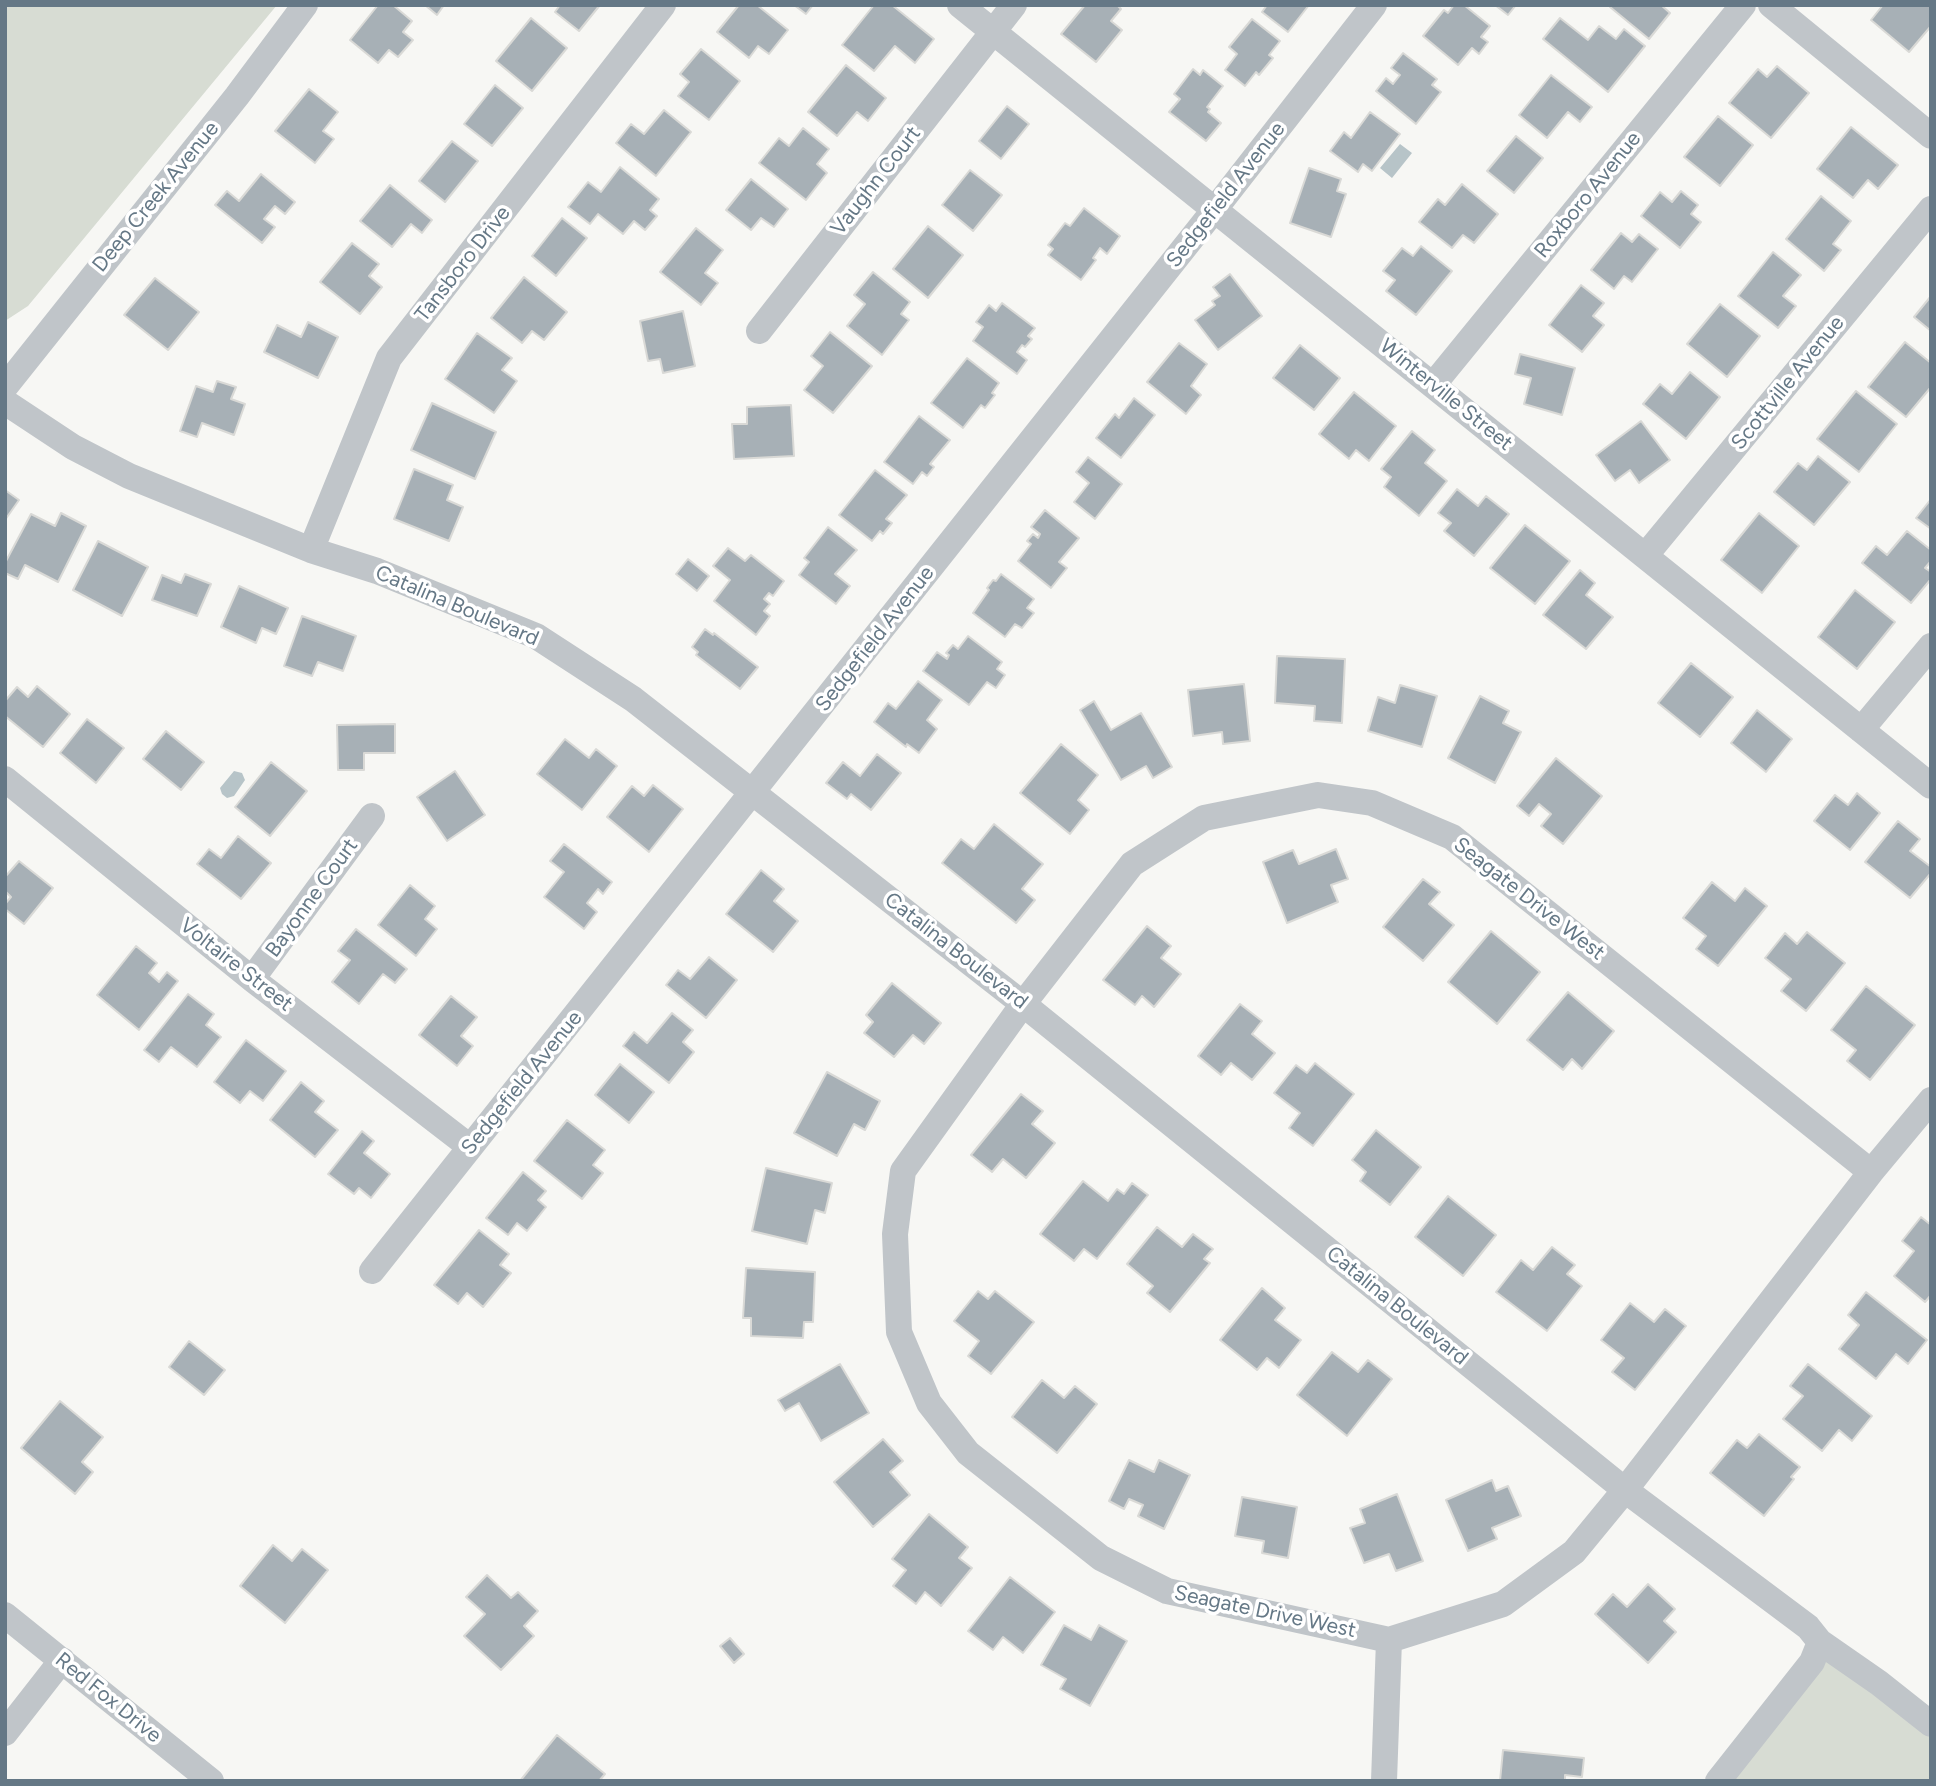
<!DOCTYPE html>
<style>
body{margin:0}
#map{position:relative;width:1936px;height:1786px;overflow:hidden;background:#f7f7f4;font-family:Figtree,sans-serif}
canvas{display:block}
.frame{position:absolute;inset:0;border:7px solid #657886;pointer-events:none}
</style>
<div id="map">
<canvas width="1936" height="1786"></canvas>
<div class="frame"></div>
</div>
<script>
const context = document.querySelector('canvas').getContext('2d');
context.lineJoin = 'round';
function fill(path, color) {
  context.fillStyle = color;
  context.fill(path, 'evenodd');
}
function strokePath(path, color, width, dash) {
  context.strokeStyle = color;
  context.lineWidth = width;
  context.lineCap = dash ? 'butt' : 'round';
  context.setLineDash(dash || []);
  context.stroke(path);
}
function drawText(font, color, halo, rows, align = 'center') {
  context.font = font + ' Figtree,sans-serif';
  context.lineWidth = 7;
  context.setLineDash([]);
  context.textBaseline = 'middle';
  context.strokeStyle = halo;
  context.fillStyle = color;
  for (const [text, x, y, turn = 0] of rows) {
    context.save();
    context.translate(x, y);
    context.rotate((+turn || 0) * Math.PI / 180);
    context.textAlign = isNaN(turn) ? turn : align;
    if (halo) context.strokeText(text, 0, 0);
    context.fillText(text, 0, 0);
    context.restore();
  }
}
fill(new Path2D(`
 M5 5H277L28 306 5 321Z
 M1825 1657 1931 1719V1781H1731Z`), '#d7dcd3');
fill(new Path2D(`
 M1400 144 1412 153 1392 178 1380 168Z
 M234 771 242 773 245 780 234 796 227 798 222 794 220 788Z`), '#b7c4c8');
const building = new Path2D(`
 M378 5H393L412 21 403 32 413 40 398 57 389 50 378 63 350 40Z
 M425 5H444L437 15Z
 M560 5H600L579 31 555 12Z
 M739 5H757L788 30 769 54 758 46 749 58 717 32Z
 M794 5H813L806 14Z
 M874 5H892L934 39 915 63 895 46 874 71 842 45Z
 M1085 5H1117L1121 9 1111 21 1122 30 1096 62 1061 34Z
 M1267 5H1309L1288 32 1262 12Z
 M1454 5H1464L1490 26 1481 37 1488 42 1479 54 1472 48 1458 65 1423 36 1444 10 1448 13Z
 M1495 5H1516L1508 15Z
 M1612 5H1661L1670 13 1649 39 1610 7Z
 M1883 5H1931V26L1909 52 1871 20Z
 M531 18 567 48 532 91 496 61Z
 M1560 18 1588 40 1599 26 1616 39 1624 29 1645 46 1608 92 1543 39Z
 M1252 19 1280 41 1269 55 1273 58 1259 75 1256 72 1245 86 1225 70 1237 54 1229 47Z
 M701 49 740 81 709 120 678 96 689 82 680 74Z
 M1403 53 1437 79 1432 85 1441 92 1416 124 1376 91 1386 78 1393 84 1400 75 1391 68Z
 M846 65 886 98 868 121 857 112 837 136 808 112Z
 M1777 66 1809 93 1771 138 1729 103 1758 69 1767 77Z
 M1193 69 1200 75 1203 70 1223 86 1207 107 1210 109 1208 112 1221 123 1206 141 1169 112 1180 99 1174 94Z
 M1551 75 1592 107 1580 122 1568 112 1547 138 1519 115Z
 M495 85 523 108 492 146 464 124Z
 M309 89 338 112 323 131 334 139 315 163 275 131Z
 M1007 106 1029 124 1001 159 979 141Z
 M664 110 691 132 656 176 616 143 631 124 644 134Z
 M1370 112 1400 134 1372 171 1363 164 1358 172 1330 151 1344 132 1351 138Z
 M1718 116 1753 145 1720 186 1684 157Z
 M1851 127 1898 165 1878 189 1868 180 1853 198 1817 169Z
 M803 128 829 149 817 164 827 173 806 200 759 163 779 138 789 146Z
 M1516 136 1543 158 1514 193 1487 171Z
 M452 141 478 161 445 202 419 181Z
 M620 167 659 199 650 210 657 216 645 230 634 221 623 234 598 214 590 224 568 207 588 182 601 192Z
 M1309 168 1341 179 1337 191 1346 194 1331 237 1290 223Z
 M970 170 1002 195 973 231 942 205Z
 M261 174 295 202 285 214 275 206 264 219 275 227 262 243 215 205 227 191 239 201Z
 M751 179 788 209 774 227 761 218 751 230 726 210Z
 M1462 184 1498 214 1474 243 1463 235 1452 248 1419 222 1438 199 1445 205Z
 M390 185 432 220 422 233 411 224 392 247 360 221Z
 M1681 191 1698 205 1691 214 1701 222 1680 248 1641 216 1660 192 1672 202Z
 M1821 196 1851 221 1833 244 1841 250 1824 271 1786 239Z
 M1084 208 1120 236 1107 254 1100 248 1093 258 1096 260 1081 280 1048 255 1053 249 1048 245 1065 223 1070 226Z
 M562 218 587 238 556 276 532 256Z
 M928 226 963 255 928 298 893 269Z
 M696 228 723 250 705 273 718 283 701 305 660 272Z
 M1621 233 1632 242 1639 234 1658 249 1632 282 1624 276 1614 289 1591 270Z
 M352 243 379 264 369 276 382 287 360 314 320 282Z
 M1421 246 1452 271 1416 315 1386 291 1395 280 1383 271 1402 248 1413 256Z
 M1773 252 1801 275 1783 296 1796 306 1778 328 1738 296Z
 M873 272 910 302 901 314 909 320 882 355 847 326 865 304 854 295Z
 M1230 274 1262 316 1218 350 1195 320 1215 305 1212 301 1220 296 1213 287Z
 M524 277 567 312 544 340 532 331 522 343 491 318Z
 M155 278 199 312 168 350 124 315Z
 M1581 285 1604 303 1593 316 1604 325 1582 352 1549 325Z
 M1931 296V331L1914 317Z
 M1002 303 1035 328 1028 336 1032 339 1025 347 1022 345 1017 352 1027 360 1017 374 973 341 983 327 976 322 989 305 996 311Z
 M1720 304 1760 336 1727 377 1687 344Z
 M683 311 695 366 663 373 660 359 648 361 640 321Z
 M308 322 338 337 318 378 264 352 277 325 301 337Z
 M830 332 872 366 833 413 804 390 823 366 811 356Z
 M477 333 512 358 502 370 517 381 494 413 445 379Z
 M1905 342 1931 363V387L1906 417 1868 387Z
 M1179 343 1207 364 1191 386 1201 395 1186 414 1147 382Z
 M1300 345 1340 378 1314 410 1273 378Z
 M1520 354 1575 368 1562 415 1524 404 1531 378 1515 374Z
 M967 358 999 383 992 393 995 395 985 408 981 405 963 428 931 403Z
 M1690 372 1720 397 1686 439 1643 404 1660 384 1672 394Z
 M217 381 236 387 231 399 245 404 234 435 202 423 197 437 180 431 196 386 213 392Z
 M1856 391 1897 424 1859 472 1817 439Z
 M1354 392 1396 426 1369 461 1356 450 1349 459 1319 434Z
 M1134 398 1155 415 1121 458 1096 438 1115 414 1119 418Z
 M432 403 496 432 475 479 411 450Z
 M791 405 794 456 734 459 732 424H747V407Z
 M919 416 950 440 930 464 934 467 927 476 922 472 913 484 884 462Z
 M1641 421 1670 460 1639 483 1630 470 1615 481 1596 455Z
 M1412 431 1435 450 1425 463 1447 481 1419 516 1384 487 1391 477 1381 469Z
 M1818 456 1850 482 1814 525 1774 492 1798 463 1807 470Z
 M1088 457 1122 484 1095 519 1074 502 1089 483 1076 472Z
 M414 469 453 485 447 500 463 507 449 541 394 519Z
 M875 470 907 495 886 519 892 523 883 534 880 531 872 541 839 515Z
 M1457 489 1478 506 1486 496 1509 514 1474 556 1444 531 1451 523 1438 513Z
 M5 490 19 500 5 520Z
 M1931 499V529L1916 518Z
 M1045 510 1079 538 1059 562 1067 568 1051 588 1018 561 1031 544 1027 541 1033 534 1038 538 1040 534 1031 527Z
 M61 513 86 526 58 582 25 565 18 579 5 573V563L31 514 55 526Z
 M1759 513 1799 546 1762 593 1721 560Z
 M1525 525 1570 561 1535 604 1490 568Z
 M828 527 857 550 835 574 850 586 836 604 799 575 809 562 804 558Z
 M1907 531 1931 550V561L1925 568 1931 572V579L1911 603 1862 563 1876 546 1887 555Z
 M98 541 148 567 122 616 73 590Z
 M728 548 745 561 751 555 784 581 773 596 769 593 764 599 770 604 764 611 770 616 756 635 714 601 730 580 713 566Z
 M688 559 709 576 697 591 676 574Z
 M1580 570 1595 583 1586 595 1613 617 1586 649 1543 615Z
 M185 574 211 584 197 616 152 600 162 575 181 583Z
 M1001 574 1034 599 1027 608 1034 613 1022 628 1015 624 1005 637 973 613 989 590 987 588 993 580 996 581Z
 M239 586 288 608 276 634 262 628 256 643 221 627Z
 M1855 590 1895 622 1857 669 1818 637Z
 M302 616 356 636 343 671 318 662 312 676 284 666Z
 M705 629 713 635 714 633 758 667 740 689 696 655 698 652 692 647Z
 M968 636 1002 662 997 669 1005 675 996 688 987 682 969 705 923 671 937 652 947 659 949 655 946 653 953 645 958 649Z
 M1277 656 1345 659 1342 723 1314 721 1315 706 1275 703Z
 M1691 663 1733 697 1700 737 1658 703Z
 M918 681 942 700 927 720 937 729 919 753 907 744 906 747 874 722 888 703 896 709Z
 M1244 684 1250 741 1223 744 1222 732 1193 736 1188 690Z
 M1400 685 1437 696 1422 747 1368 731 1378 697 1395 703Z
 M37 686 70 714 43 747 5 716V701L17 687 28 697Z
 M1480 696 1509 711 1503 723 1521 732 1495 783 1448 758Z
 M1094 701 1111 730 1141 713 1172 767 1153 778 1146 766 1121 780 1080 710Z
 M1757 710 1792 739 1766 772 1731 743Z
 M87 719 124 748 96 783 60 753Z
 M395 724V753H364V770H338L337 725Z
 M166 731 204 762 181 790 143 759Z
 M565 739 589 758 596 749 617 766 582 810 537 774Z
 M1061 744 1098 775 1078 800 1089 810 1070 834 1020 793Z
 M877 754 901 773 871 810 851 794 847 799 826 783 843 762 860 776Z
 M1556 758 1602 796 1563 844 1541 826 1551 814 1539 804 1529 816 1517 806Z
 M271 762 307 791 270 836 235 807Z
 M455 771 485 815 447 841 417 797Z
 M653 785 683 809 649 852 607 817 632 786 644 796Z
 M1857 793 1880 813 1850 850 1814 821 1835 795 1848 805Z
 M1898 821 1920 839 1910 851 1931 867V873L1910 898 1865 862Z
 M994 824 1043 864 1022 889 1035 900 1016 923 942 863 961 839 974 849Z
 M238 836 271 863 241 899 197 864 209 849 221 858Z
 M564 844 612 882 603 894 598 889 587 903 597 912 584 929 544 897 564 872 550 861Z
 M1336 849 1348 879 1331 885 1338 902 1287 923 1263 862 1293 850 1299 864Z
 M19 861 53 888 24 924 5 909V904L11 897 5 891V877Z
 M761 870 784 889 774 901 798 921 773 952 726 914Z
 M1423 879 1440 892 1429 904 1454 925 1423 961 1383 927Z
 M1712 882 1735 901 1745 888 1767 906 1718 966 1696 949 1706 936 1683 918Z
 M410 885 435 906 425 919 437 929 416 956 378 925Z
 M1147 926 1171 946 1161 958 1181 974 1154 1007 1142 996 1135 1005 1103 980Z
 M356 929 407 969 395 983 383 974 359 1004 332 982 350 960 338 951Z
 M1491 931 1540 972 1497 1024 1448 982Z
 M1807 932 1845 963 1806 1011 1781 991 1791 979 1765 958 1785 933 1797 944Z
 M136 946 157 963 149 973 159 982 167 972 178 981 139 1030 97 995Z
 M709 957 737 980 706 1018 666 985 678 970 690 979Z
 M892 983 941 1023 924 1044 913 1035 894 1057 864 1033 873 1022 866 1015Z
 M1866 986 1915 1025 1870 1080 1847 1061 1856 1050 1831 1030Z
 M1568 992 1614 1031 1582 1069 1572 1059 1563 1070 1527 1040Z
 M188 994 214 1014 206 1025 221 1037 197 1067 171 1047 159 1062 144 1050Z
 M451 996 477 1017 461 1036 473 1046 457 1066 419 1035Z
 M1240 1004 1262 1021 1252 1034 1275 1053 1252 1080 1231 1063 1221 1075 1198 1056Z
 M672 1013 693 1030 683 1042 694 1052 669 1083 623 1046 634 1032 647 1043Z
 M246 1040 286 1071 263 1101 250 1091 240 1103 214 1082Z
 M1315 1063 1354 1094 1313 1146 1289 1128 1300 1113 1274 1093 1296 1065 1307 1073Z
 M620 1064 654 1092 629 1123 595 1095Z
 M827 1072 880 1101 865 1130 854 1124 837 1156 794 1133Z
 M301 1082 324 1101 315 1112 338 1130 315 1157 270 1120Z
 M1021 1094 1043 1111 1032 1124 1055 1143 1026 1178 1003 1159 992 1172 971 1155Z
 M567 1120 605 1150 593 1165 603 1173 582 1199 534 1161Z
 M1376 1130 1421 1167 1390 1205 1360 1181 1366 1172 1352 1160Z
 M362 1131 374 1141 364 1153 390 1174 371 1198 359 1188 354 1194 328 1174Z
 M766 1168 832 1183 825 1213 815 1210 807 1244 752 1231Z
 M523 1172 546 1191 538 1200 546 1207 527 1231 517 1223 508 1235 486 1218Z
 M1083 1181 1108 1201 1117 1189 1124 1194 1132 1183 1148 1195 1097 1259 1084 1249 1074 1261 1040 1234Z
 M1448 1196 1496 1235 1463 1276 1415 1237Z
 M1921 1217 1931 1225V1295L1925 1302 1894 1276 1914 1251 1902 1241Z
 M1157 1227 1182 1247 1193 1234 1213 1249 1204 1259 1210 1263 1170 1312 1147 1293 1153 1286 1127 1264Z
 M479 1230 509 1254 500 1265 511 1273 483 1307 467 1293 458 1304 434 1285Z
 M1552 1247 1575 1265 1567 1274 1582 1286 1547 1331 1496 1292 1521 1260 1533 1270Z
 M746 1268 815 1272 813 1322H804L803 1338 751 1336V1318H743Z
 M1262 1288 1285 1308 1275 1320 1301 1340 1279 1368 1267 1358 1257 1370 1220 1340Z
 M978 1291 988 1299 995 1291 1034 1322 991 1374 968 1356 979 1341 954 1321Z
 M1866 1292 1927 1340 1908 1364 1896 1354 1876 1379 1839 1349 1859 1325 1848 1315Z
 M1630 1303 1654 1322 1665 1309 1686 1326 1635 1390 1612 1372 1624 1358 1601 1340Z
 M189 1341 225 1370 204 1395 169 1367Z
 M1332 1352 1358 1372 1368 1360 1392 1379 1347 1436 1297 1395Z
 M840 1364 869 1413 821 1441 799 1403 785 1411 778 1400Z
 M1808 1364 1872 1416 1852 1441 1839 1430 1822 1451 1783 1419 1803 1396 1790 1386Z
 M1042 1380 1064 1398 1075 1386 1097 1404 1057 1453 1012 1417Z
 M60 1401 103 1437 82 1462 93 1472 75 1494 21 1448Z
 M1759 1434 1800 1467 1791 1477 1794 1479 1764 1516 1710 1473 1737 1440 1747 1448Z
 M883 1439 903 1461 890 1472 910 1495 873 1527 834 1482Z
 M1129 1460 1154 1472 1159 1460 1190 1475 1164 1529 1138 1516 1143 1505 1129 1499 1124 1509 1109 1501Z
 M1492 1480 1496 1491 1508 1486 1521 1516 1492 1528 1497 1539 1468 1551 1446 1500Z
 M1397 1494 1423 1561 1396 1571 1389 1554 1364 1563 1350 1528 1365 1523 1360 1509Z
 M1242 1497 1297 1507 1288 1558 1262 1553 1264 1541 1235 1536Z
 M929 1514 968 1547 959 1558 972 1568 941 1606 925 1592 916 1604 893 1586 906 1570 892 1559Z
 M273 1545 292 1561 302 1549 328 1570 285 1623 240 1586Z
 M487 1575 511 1598 518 1592 538 1611 524 1626 534 1636 501 1670 464 1636 485 1614 466 1597Z
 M1010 1577 1055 1612 1023 1653 1003 1637 993 1650 968 1631Z
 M1648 1584 1675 1609 1664 1621 1676 1632 1648 1663 1595 1614 1613 1594 1627 1607Z
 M1064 1625 1091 1640 1099 1625 1127 1641 1090 1706 1060 1689 1066 1679 1041 1665Z
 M730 1638 744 1654 734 1663 720 1646Z
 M557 1735 605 1774 599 1781H520Z
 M1503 1750 1584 1758 1582 1777 1565 1775V1781H1500Z`);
fill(building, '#a7b0b6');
strokePath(building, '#d9d9d6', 2);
strokePath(new Path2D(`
 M960 5 1931 786
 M1771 5 1931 136
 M759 331 1014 5
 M1433 385 1743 5
 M5 387 237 96 305 5
 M5 402 73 447 129 476 311 550 377 571 536 636 633 699 1023 1004 1625 1490 1808 1627 1820 1642 1879 1683 1931 1724
 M311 550 389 358 663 5
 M1645 556 1931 209
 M1861 730 1931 646
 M5 779 252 979 470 1147
 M252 979 372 816
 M1871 1172 1452 837 1372 803 1318 795 1204 818 1132 864 1023 1004 903 1171 895 1234 899 1332 929 1403 968 1453 1101 1558 1167 1591 1389 1640 1503 1604 1574 1552 1625 1490 1871 1172 1931 1100
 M372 1271 1215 209 1374 5
 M5 1615 211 1781
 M5 1733 62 1660
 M1384 1781 1389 1640
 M1718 1781 1812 1662 1820 1642`), '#c0c5c9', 26);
drawText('21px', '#657886', '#fff', [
 ["Vaughn Court",876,181,-52],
 ["Sedgefield Avenue",1226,195,-52],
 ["Roxboro Avenue",1588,195,-51],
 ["Deep Creek Avenue",156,197,-51],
 ["Tansboro Drive",463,264,-52],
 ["Scottville Avenue",1788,383,-51],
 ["Winterville Street",1446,395,39],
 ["Catalina Boulevard",457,606,23],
 ["Sedgefield Avenue",875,639,-52],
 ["Bayonne Court",312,898,-54],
 ["Seagate Drive West",1529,899,38],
 ["Catalina Boulevard",956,951,38],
 ["Voltaire Street",236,965,38],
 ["Sedgefield Avenue",522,1083,-51],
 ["Catalina Boulevard",1397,1306,39],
 ["Seagate Drive West",1265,1612,12],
 ["Red Fox Drive",108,1698,39]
]);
</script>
